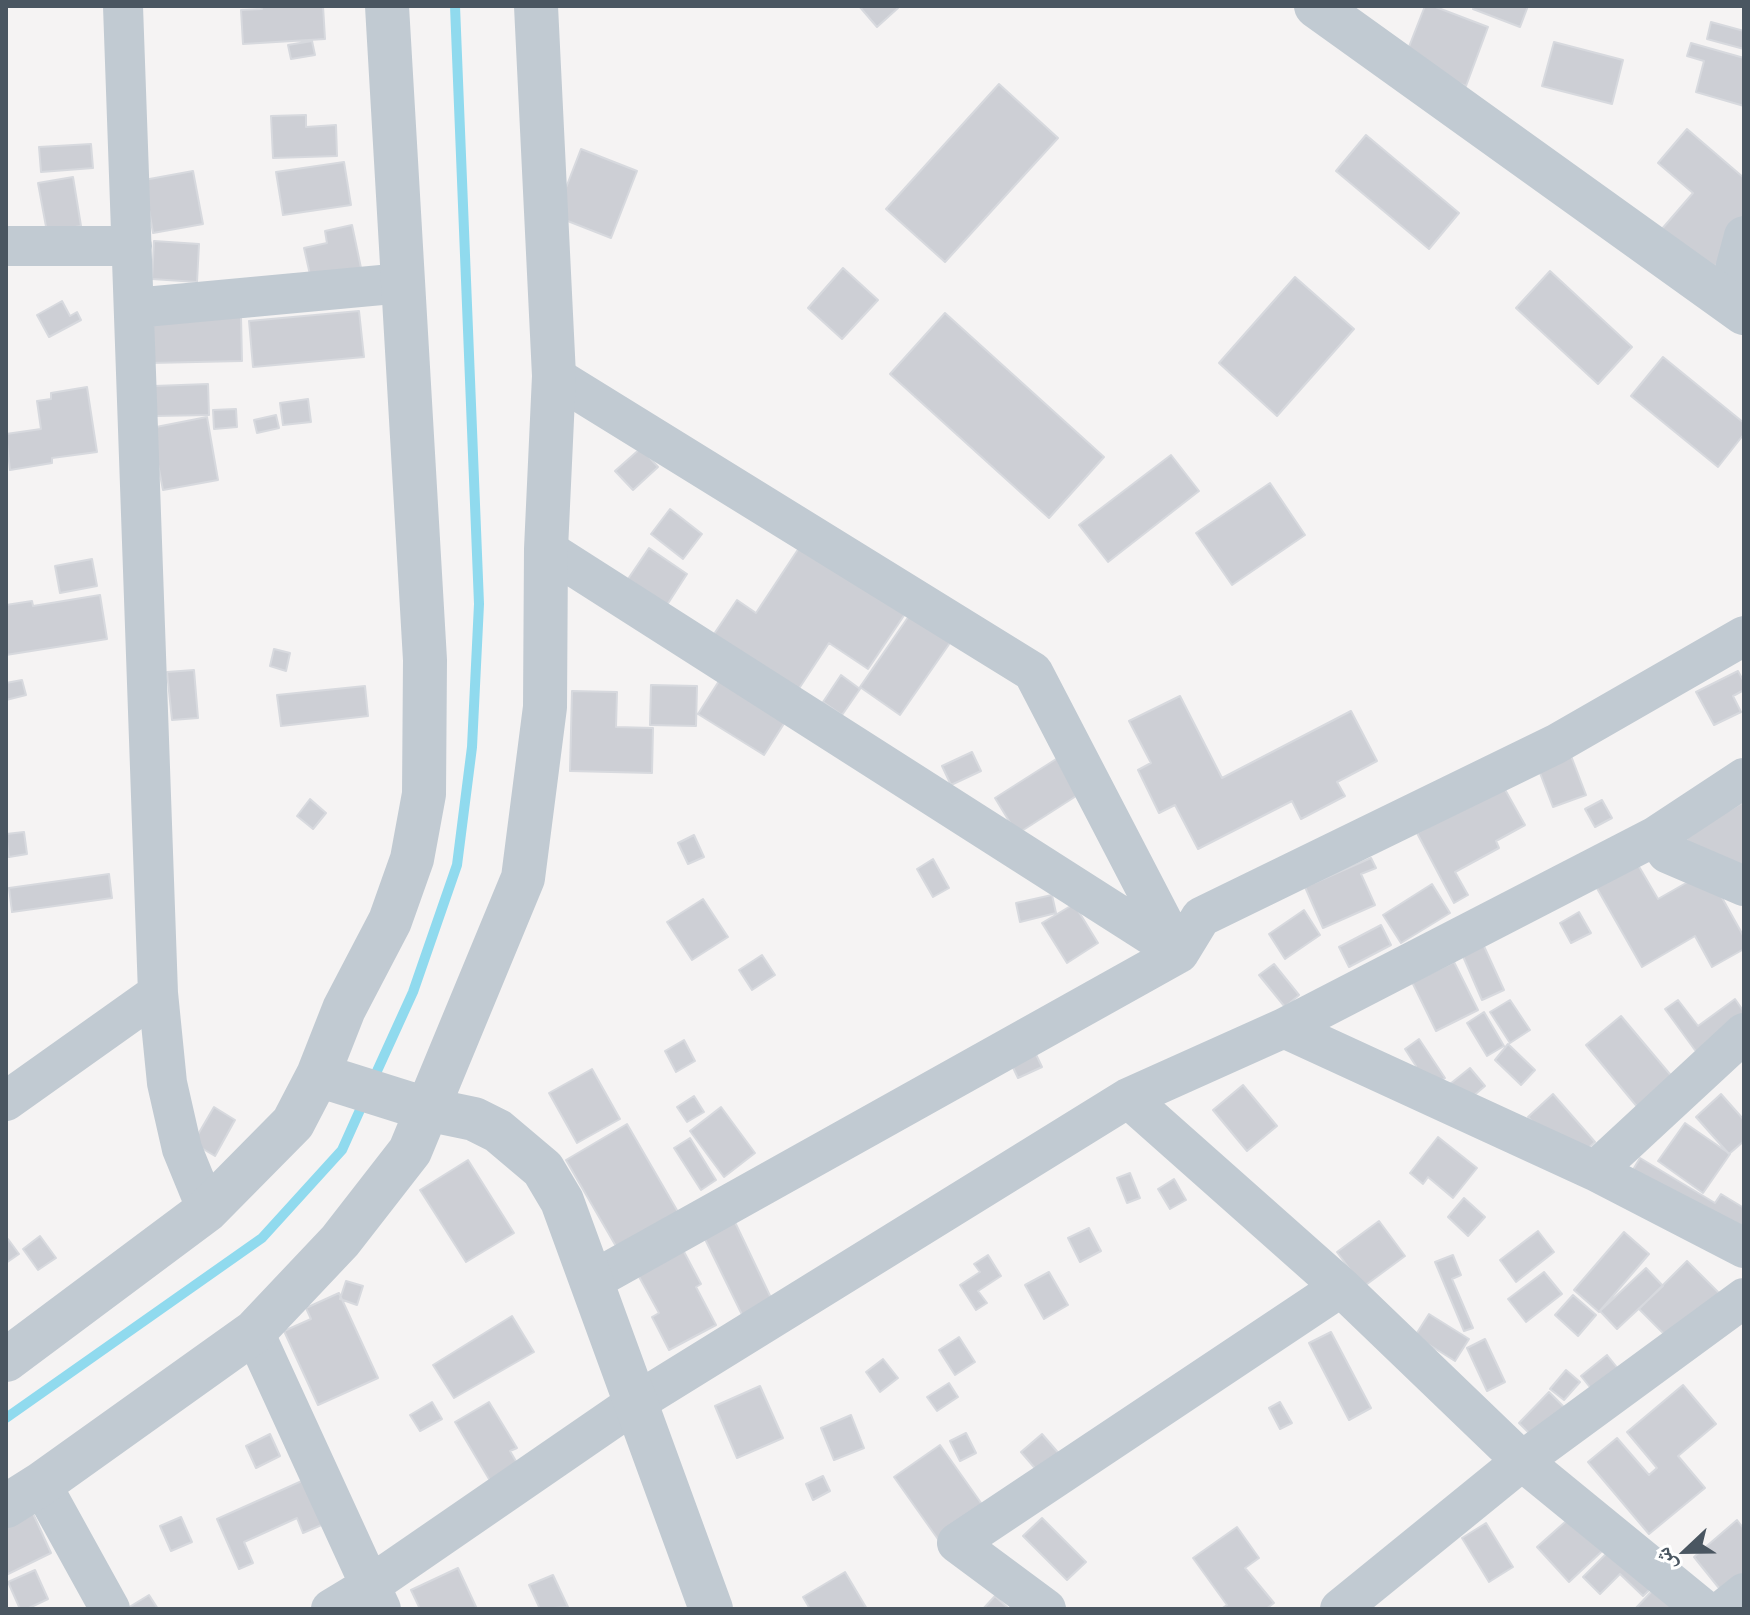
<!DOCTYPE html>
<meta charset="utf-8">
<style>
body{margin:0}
#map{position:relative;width:1750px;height:1615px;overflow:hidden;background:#f5f3f3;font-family:Barlow,"Noto Naskh Arabic",sans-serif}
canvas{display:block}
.frame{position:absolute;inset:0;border:8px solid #4a5661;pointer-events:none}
.north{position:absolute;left:1646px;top:1511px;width:80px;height:80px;-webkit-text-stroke:6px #fff;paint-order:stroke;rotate:248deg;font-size:22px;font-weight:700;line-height:32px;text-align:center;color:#4a5661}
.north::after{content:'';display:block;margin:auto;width:28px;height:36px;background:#4a5661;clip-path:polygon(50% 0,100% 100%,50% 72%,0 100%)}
</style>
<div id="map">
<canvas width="1750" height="1615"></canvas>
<div class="frame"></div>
<div class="north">ش</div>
</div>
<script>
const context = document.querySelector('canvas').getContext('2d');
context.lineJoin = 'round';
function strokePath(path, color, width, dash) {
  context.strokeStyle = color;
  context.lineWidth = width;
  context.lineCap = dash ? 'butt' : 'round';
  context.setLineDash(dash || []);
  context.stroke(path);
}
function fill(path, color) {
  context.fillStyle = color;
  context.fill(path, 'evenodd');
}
strokePath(new Path2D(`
 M372 1082 413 992 457 865 472 747 479 604 455 6
 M6 1418 262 1238 342 1150 364 1101`), '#90daee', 10);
const building = new Path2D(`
 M261 6H323L325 39 243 44 241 10 262 9Z
 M859 6H896L898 8 877 27Z
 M1425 6H1433L1488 27 1466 86 1403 62Z
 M1474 6H1528L1520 27 1473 9Z
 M1711 22 1744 31V49L1707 39Z
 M312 41 315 55 291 59 288 45Z
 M1554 42 1623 60 1612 104 1542 86Z
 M1691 43 1744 58V106L1696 92 1704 61 1687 56Z
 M999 84 1058 138 945 262 886 209Z
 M306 115V127L336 125 337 156 273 158 271 116Z
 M1687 129 1744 178V232L1710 272 1661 230 1693 193 1658 163Z
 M1366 135 1459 213 1429 249 1336 171Z
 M91 144 93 168 41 172 39 147Z
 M581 149 637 171 611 238 555 216Z
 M344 162 351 205 283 215 276 172Z
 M193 171 203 224 153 233 144 180Z
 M73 177 81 226 47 232 38 183Z
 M352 225 361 268 311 279 304 248 327 243 325 231Z
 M154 241 199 244 197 282 152 279Z
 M843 268 878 300 842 339 808 308Z
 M1550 271 1632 347 1598 384 1516 308Z
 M1295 277 1354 329 1277 416 1219 363Z
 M62 301 70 316 77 312 81 320 49 337 37 315Z
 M359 311 364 357 253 367 249 321Z
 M945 313 1104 457 1049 518 890 374Z
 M241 316 242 361 150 363 148 319Z
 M1663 357 1744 423V434L1718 467 1631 396Z
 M208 384 209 415 155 416 154 386Z
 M87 387 97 452 52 458V463L10 470 6 434 41 429 37 401 51 399V393Z
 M308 399 311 422 283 425 280 403Z
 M236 409 237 427 214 429 213 410Z
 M276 415 279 428 257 433 254 420Z
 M207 417 218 480 163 490 151 428Z
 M641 448 658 467 633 490 615 471Z
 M1171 455 1199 491 1108 562 1079 525Z
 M1270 483 1305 535 1232 585 1196 533Z
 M670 509 702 534 683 559 651 534Z
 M803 542 907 611 868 669 829 643 796 693 712 637 737 600 756 613Z
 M649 548 687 574 665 608 626 582Z
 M92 559 97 586 60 593 55 566Z
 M100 595 107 639 6 655V605L32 601 33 606Z
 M911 613 952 640 900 715 860 687Z
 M274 649 290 653 286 671 270 666Z
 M194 670 198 718 172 720 167 672Z
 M1738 671 1744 682V690L1733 696 1741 712 1714 725 1696 692Z
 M841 675 860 689 842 715 823 702Z
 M22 680 26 695 6 700V683Z
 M719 681 785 722 764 755 698 714Z
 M651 685 697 686 696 726 650 725Z
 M365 686 368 716 281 726 277 695Z
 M572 691 617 692 616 727 653 728 652 773 570 771Z
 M1180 696 1222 778 1351 711 1377 761 1337 782 1345 796 1301 819 1292 801 1198 849 1175 805 1159 813 1138 770 1151 763 1129 721Z
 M1568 748 1586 795 1553 807 1535 760Z
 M972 752 981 771 951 785 942 766Z
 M1064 754 1087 789 1017 834 995 798Z
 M1503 786 1525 825 1496 841 1499 848 1455 872 1468 895 1454 903 1417 833Z
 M310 799 326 813 313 829 297 816Z
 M1602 800 1612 818 1595 827 1585 809Z
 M1744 802V876L1730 889 1683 836Z
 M24 832 27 854 9 857 6 834Z
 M694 835 704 857 688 864 678 843Z
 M1631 853 1658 899 1707 871 1744 937V949L1712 967 1695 936 1642 967 1590 876Z
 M1371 858 1376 868 1361 874 1375 905 1323 928 1305 887Z
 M933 859 949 888 933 897 917 869Z
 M109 874 112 898 12 912 9 888Z
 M1432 884 1450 913 1401 943 1383 915Z
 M1052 895 1056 913 1020 922 1016 903Z
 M703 899 728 937 692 960 667 922Z
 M1074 904 1098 943 1067 963 1042 923Z
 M1304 910 1320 935 1285 959 1269 934Z
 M1579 912 1591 933 1571 943 1560 923Z
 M1381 925 1391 945 1349 967 1339 947Z
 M1483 944 1504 990 1482 1000 1462 954Z
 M762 955 775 975 752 990 739 970Z
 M1454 962 1478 1010 1436 1031 1412 982Z
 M1274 964 1299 995 1285 1007 1259 975Z
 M1735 999 1744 1012V1025L1700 1057 1665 1009 1678 1000 1698 1026Z
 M1510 1000 1530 1030 1510 1043 1490 1012Z
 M1484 1012 1504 1046 1487 1056 1467 1023Z
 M1621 1016 1674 1079 1639 1109 1586 1045Z
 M1419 1039 1445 1078 1425 1092 1410 1070 1416 1066 1405 1049Z
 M684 1040 695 1061 676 1072 665 1051Z
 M1030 1042 1042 1067 1018 1078 1006 1053Z
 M1508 1044 1535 1070 1521 1085 1495 1060Z
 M1470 1068 1485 1086 1465 1103 1450 1084Z
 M592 1069 620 1119 577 1143 549 1093Z
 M1243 1085 1277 1126 1247 1151 1213 1110Z
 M1553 1094 1595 1142 1560 1174 1541 1131 1528 1117Z
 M1721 1094 1744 1120V1141L1729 1154 1696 1117Z
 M694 1096 704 1112 687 1122 677 1107Z
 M214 1107 235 1120 215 1156 193 1143Z
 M721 1107 755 1153 724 1177 690 1131Z
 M1685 1123 1730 1154 1703 1193 1658 1161Z
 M627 1124 678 1212 617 1248 566 1160Z
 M1438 1137 1477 1168 1453 1198 1428 1177 1423 1184 1410 1173Z
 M690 1138 716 1180 701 1190 674 1148Z
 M1640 1158 1715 1203 1721 1194 1744 1208V1248L1628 1178Z
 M468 1160 514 1233 466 1262 420 1190Z
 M1130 1173 1140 1198 1127 1203 1117 1178Z
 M1174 1179 1186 1200 1170 1209 1158 1189Z
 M1464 1198 1485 1217 1468 1236 1448 1217Z
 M733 1218 782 1321 752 1335 702 1233Z
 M1379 1221 1405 1256 1363 1287 1337 1252Z
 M1089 1228 1101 1251 1080 1262 1068 1238Z
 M1538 1231 1554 1252 1516 1282 1500 1260Z
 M1624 1232 1649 1254 1599 1312 1574 1290Z
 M40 1236 56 1258 38 1270 23 1249Z
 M8 1239 19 1254 6 1263V1240Z
 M682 1248 701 1284 696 1287 716 1325 669 1350 652 1317 659 1313 637 1273Z
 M988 1255 1001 1276 978 1291 987 1303 976 1310 960 1285 980 1272 974 1264Z
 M1453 1255 1461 1275 1452 1279 1473 1328 1464 1331 1435 1262Z
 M1687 1261 1725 1299 1673 1343 1639 1309Z
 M1646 1268 1663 1286 1617 1329 1600 1311Z
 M1049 1272 1068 1305 1044 1319 1025 1285Z
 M1544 1272 1562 1294 1526 1322 1508 1299Z
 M346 1281 363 1286 357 1305 340 1299Z
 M339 1293 378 1378 318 1405 284 1331 311 1319 306 1308Z
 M1573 1295 1596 1315 1578 1336 1555 1315Z
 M1429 1314 1469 1339 1455 1361 1415 1336Z
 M512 1316 534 1352 454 1398 433 1365Z
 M1331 1332 1371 1408 1349 1420 1309 1343Z
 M959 1337 975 1362 955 1375 939 1350Z
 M1485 1339 1505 1382 1487 1391 1467 1348Z
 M1607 1355 1627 1380 1601 1401 1581 1376Z
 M883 1359 898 1378 880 1392 866 1372Z
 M1566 1370 1580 1382 1564 1400 1550 1389Z
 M949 1383 958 1397 937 1411 927 1397Z
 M1683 1385 1716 1424 1678 1456 1705 1488 1649 1534 1588 1462 1617 1438 1649 1475 1657 1468 1627 1432Z
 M760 1386 783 1438 737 1458 715 1406Z
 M1549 1392 1576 1419 1546 1450 1519 1423Z
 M432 1402 442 1419 420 1431 410 1415Z
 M489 1402 517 1448 510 1451 520 1468 492 1484 455 1422Z
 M1280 1402 1292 1423 1280 1429 1269 1408Z
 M851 1415 864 1448 834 1460 821 1428Z
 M966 1433 976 1453 960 1461 950 1441Z
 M270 1434 280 1456 256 1468 246 1446Z
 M1042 1434 1061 1456 1040 1474 1021 1452Z
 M940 1445 986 1510 940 1542 894 1477Z
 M313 1476 333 1520 303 1533 297 1518 244 1542 253 1563 239 1569 217 1519Z
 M823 1476 830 1491 813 1500 806 1484Z
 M1583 1506 1614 1540 1569 1582 1537 1547Z
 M31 1509 51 1553 6 1575V1520Z
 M181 1517 192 1542 171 1551 160 1526Z
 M1042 1518 1086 1562 1067 1580 1023 1536Z
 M1737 1520 1744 1529V1583L1727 1598 1694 1557Z
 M1486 1523 1513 1567 1489 1582 1462 1538Z
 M1237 1527 1259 1558 1245 1568 1274 1603 1266 1609H1221L1227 1605 1193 1558Z
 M1619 1541 1659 1581 1643 1596 1620 1574 1600 1594 1583 1577Z
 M458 1568 477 1609H420L411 1590Z
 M35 1570 48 1599 27 1609H20L8 1582Z
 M845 1572 867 1609H810L803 1597Z
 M1669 1573 1703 1609H1635Z
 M553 1575 568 1607 540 1609 529 1585Z
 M149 1595 158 1609H126Z
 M995 1596 1009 1609H983Z`);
fill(building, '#cdcfd5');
strokePath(building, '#d7d9de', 2);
strokePath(new Path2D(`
 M123 6 158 993 167 1083 182 1149 207 1210
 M6 246H132
 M1727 299 1744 236
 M134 308 403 283
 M554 376 1033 672 1179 953 590 1282
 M546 549 1179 953 1201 917 1556 744 1744 636
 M1656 836 1667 853 1744 886
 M1284 1028 1595 1171 1744 1248
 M1128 1098 1341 1287 1522 1461 1703 1609
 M6 1101 158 993
 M1595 1171 1744 1033
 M254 1332 381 1609
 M41 1484 110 1609
 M331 1609 369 1586 635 1403 1128 1098 1284 1028 1656 836 1744 778
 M1046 1609 957 1543 1341 1287
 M1340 1609 1522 1461 1744 1298
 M1724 1609 1744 1593`), '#c1cad2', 40);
strokePath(new Path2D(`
 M1316 6 1744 313
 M318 1075 426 1109 474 1119 498 1131 543 1169 562 1201 711 1609
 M6 1360 207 1210 293 1123 318 1075 344 1009 390 921 412 859 424 794 425 660 387 6
 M6 1506 41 1484 254 1332 340 1241 410 1151 523 878 545 707 546 549 554 376 536 6`), '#c1cad2', 44);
</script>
